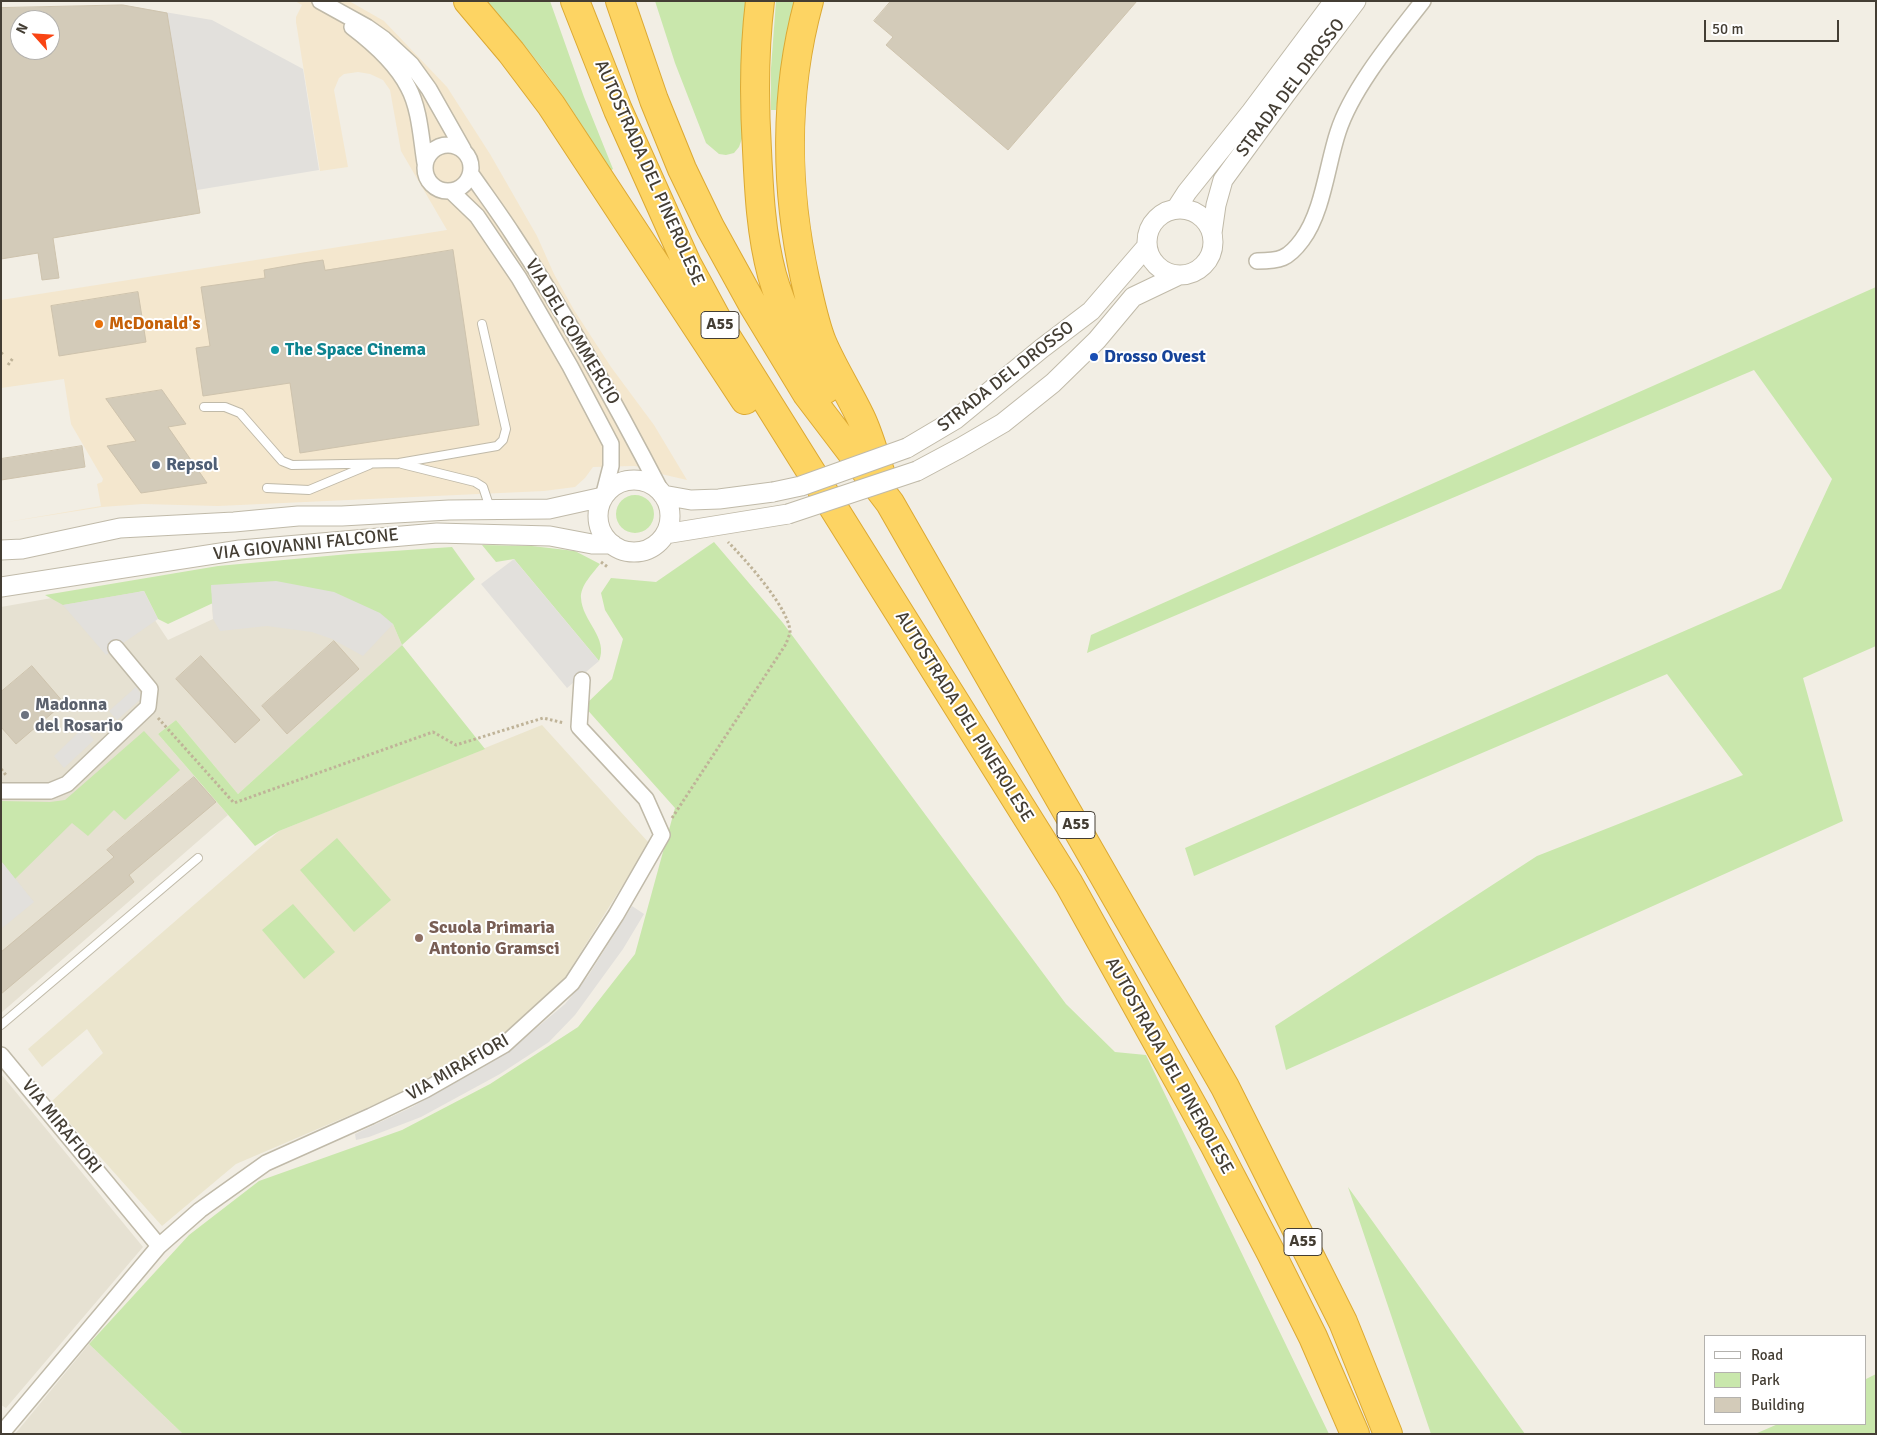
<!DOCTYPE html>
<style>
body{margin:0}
#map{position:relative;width:1877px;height:1435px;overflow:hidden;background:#f2eee4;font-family:Signika,sans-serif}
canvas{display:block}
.frame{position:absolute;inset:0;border:2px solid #443e34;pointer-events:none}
.legend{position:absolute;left:1704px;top:1335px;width:162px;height:90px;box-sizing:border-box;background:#fff;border:1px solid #b4b2ae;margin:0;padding:6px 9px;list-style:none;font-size:15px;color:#443e34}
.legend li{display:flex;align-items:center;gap:10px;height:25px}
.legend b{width:25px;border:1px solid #b4b2ae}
.north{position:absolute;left:10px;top:10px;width:50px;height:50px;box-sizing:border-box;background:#fff;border:1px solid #b4b2ae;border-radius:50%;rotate:296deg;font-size:14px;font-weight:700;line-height:20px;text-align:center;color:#443e34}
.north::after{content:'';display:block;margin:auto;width:18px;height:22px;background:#f94413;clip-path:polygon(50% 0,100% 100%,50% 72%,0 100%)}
.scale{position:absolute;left:1704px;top:20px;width:135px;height:22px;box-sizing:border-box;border:2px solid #443e34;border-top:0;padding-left:6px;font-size:15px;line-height:18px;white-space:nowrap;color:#443e34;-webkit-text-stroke:4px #fff;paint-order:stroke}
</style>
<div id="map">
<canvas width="1877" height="1435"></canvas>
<div class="frame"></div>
<ul class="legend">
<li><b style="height:6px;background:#fff"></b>Road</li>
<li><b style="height:14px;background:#c9e7ac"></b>Park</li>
<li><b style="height:14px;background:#d3cbb9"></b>Building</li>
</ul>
<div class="north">N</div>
<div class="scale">50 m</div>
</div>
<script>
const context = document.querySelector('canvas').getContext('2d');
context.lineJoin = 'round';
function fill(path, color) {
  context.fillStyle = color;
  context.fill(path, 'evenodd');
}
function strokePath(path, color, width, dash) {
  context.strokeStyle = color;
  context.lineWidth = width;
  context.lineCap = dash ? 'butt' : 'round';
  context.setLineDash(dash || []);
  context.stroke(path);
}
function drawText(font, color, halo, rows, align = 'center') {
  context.font = font + ' Signika,sans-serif';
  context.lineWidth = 4;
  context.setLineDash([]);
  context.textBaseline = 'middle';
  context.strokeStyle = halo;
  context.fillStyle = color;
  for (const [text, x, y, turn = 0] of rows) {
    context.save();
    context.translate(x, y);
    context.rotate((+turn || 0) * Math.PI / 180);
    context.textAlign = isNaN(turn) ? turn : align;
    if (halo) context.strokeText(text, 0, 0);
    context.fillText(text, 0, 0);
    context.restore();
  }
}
fill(new Path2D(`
 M131 584 168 640 213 619 211 585 393 624 402 645 238 794 176 720 158 734 228 815 1 1013V607Z
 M1 1074 143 1247 6 1408 1 1405Z
 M89 1344 183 1434H15Z`), '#e6e1d2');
fill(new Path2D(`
 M295 1H349L384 21 447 87 490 154 537 236 554 274 574 310 611 367 654 425 687 480 661 474 647 468 634 466 593 467 585 478 575 487 544 491 218 506 143 504 102 507 1 523 101 506 97 484 102 482 103 479 71 424 64 379 1 388V300L447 230 401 151 390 90 383 80 370 74 358 72 344 74 339 78 334 90 348 167 320 171 296 22V17L302 5Z`), '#f4e7ce');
fill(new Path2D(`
 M542 725 649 843 561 984 498 1040 390 1098 236 1164 162 1226 51 1102 103 1053 87 1029 42 1067 28 1049 279 831Z`), '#ebe5cd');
fill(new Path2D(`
 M485 1H550L584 97 613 169 610 171C573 108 536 54 485 1Z
 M655 1H748L744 22 741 82 744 133 739 147 734 153 726 155 719 154 706 143 675 63Z
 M776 1H796L786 43 776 110H771V68Z
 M1876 287V646L1803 678 1843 821 1286 1070 1275 1026 1537 856 1743 775 1667 674 1194 876 1185 848 1781 589 1832 479 1754 370 1087 653 1091 635Z
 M616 514a19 19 0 1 1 38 0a19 19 0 1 1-38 0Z
 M714 542 783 623 1066 1004 1115 1052 1146 1055 1329 1434H183L89 1344 189 1235 259 1181 402 1130 490 1084 578 1027 635 954 675 808 584 706 612 679 623 639 605 610 601 593 611 578 656 582Z
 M482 545 532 546 575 551 600 564C593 573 580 586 581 598 582 621 609 638 599 661L514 559 496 562Z
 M452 547 475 579 402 645 485 749 279 831 255 846 158 734 176 720 238 794 402 645 393 624 211 585 213 603 168 624 158 619 144 591 63 605 45 595 218 566 349 554Z
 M144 731 180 770 125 820 114 810 88 836 72 823 15 879 1 861V801L50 802 65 800Z
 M337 838 391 900 354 932 300 870Z
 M293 904 335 952 304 979 262 930Z
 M1348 1187 1525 1434H1431Z
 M1876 1374V1434H1755L1778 1424H1866V1379Z`), '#c9e7ac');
fill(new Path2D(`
 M123 5 212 20 303 69 319 170 197 190 200 213 53 238 59 278 42 280 38 253 1 259V8ZM20 20H50V50H20Z
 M514 559 599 661 567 688 481 584Z
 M276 581 334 592 380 613 393 624 363 656 332 639 312 632 267 626 220 631 213 619 211 585Z
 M144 591 158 619 106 655 63 605Z
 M136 687 143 697 117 720 109 711Z
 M84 727 94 740 64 768 54 756Z
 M1 861 34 902 1 929Z
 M632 906 644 914 623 949 575 1015 549 1042 500 1074 421 1117 369 1137 356 1140 355 1134 412 1107 509 1051 565 1004 588 976Z`), '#e2e0dc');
const building = new Path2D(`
 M891 1H1137L1008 150 886 45 893 37 874 21Z
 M123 5 167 13 200 213 53 238 59 278 42 280 38 253 1 259V8ZM20 20H50V50H20Z
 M453 250 479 425 300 453 290 383 203 396 196 348 210 346 201 287 265 278 264 270 303 263 323 260 325 270Z
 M138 292 146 342 59 356 51 306Z
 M162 390 186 424 168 427 207 483 141 493 107 446 136 441 106 399Z
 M82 446 85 467 1 480V459Z
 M334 641 359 669 287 734 262 706Z
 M201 656 260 720 235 743 176 679Z
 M32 666 64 703 16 744 1 727V692Z
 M194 777 216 802 129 875 134 882 1 994V952L114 857 107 850Z`);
fill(building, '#d3cbb9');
strokePath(building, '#cec3ad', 1);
const service = new Path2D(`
 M204 407H225L240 413 282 461 292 465 399 463 497 446 503 440 506 429 482 324
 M402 464 475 482 483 487 490 508
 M267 488 309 490 369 465
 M1 1025 198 858`);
const minor = new Path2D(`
 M320 1 367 27 384 39 411 64 429 89 463 149
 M352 27C373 43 396 63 408 87 420 109 421 139 425 163
 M425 168a23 23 0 1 1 46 0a23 23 0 1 1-46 0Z
 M471 174C485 194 499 213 512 233 568 317 617 406 663 495
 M451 191 477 216 519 278 570 366 611 444V466L603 497
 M1257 261C1280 261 1288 259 1302 240 1323 212 1327 165 1338 132 1352 88 1395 37 1423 1
 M1 791H50L67 784 148 707 150 689 116 648
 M1 1055 159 1246
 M1 1434 159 1246 200 1210 266 1163 371 1116 425 1090 504 1045 572 983 616 915 662 835 646 799 579 727 582 680`);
const tertiary = new Path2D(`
 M1176 209 1187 192 1251 112 1334 1
 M1147 242a33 33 0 1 1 66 0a33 33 0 1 1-66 0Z
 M1212 233 1216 205 1223 180 1285 95 1356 1
 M907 448 956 419 1041 349 1091 311 1147 246
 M917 471 960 448 1003 423 1053 383 1097 340 1133 297 1177 276
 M598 516a36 36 0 1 1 72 0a36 36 0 1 1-72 0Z
 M663 495 691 500 719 499 773 492
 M665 534 788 514
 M1 550 22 549 120 528 234 522 298 516H342L449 510 549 509 603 497
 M1 587 240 550 437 533 550 536 592 544H612`);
const motorway = new Path2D(`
 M468 1 511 52 551 105 745 400
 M575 1 618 110 687 264 726 336 1069 884 1215 1146 1271 1253 1313 1337 1355 1434
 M620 1 654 100 682 169 710 227 753 305 807 394 890 503 1225 1087 1343 1322 1388 1434
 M760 1C754 50 754 101 757 150 759 192 761 234 772 275 783 315 805 352 826 389
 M809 1C784 92 785 188 805 279 810 300 814 322 822 342 833 368 848 391 860 416 870 436 875 459 883 480`);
strokePath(service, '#c0baa9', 10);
strokePath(minor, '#c0baa9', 18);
strokePath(tertiary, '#c0baa9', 21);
strokePath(motorway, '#dca933', 30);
strokePath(new Path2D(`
 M1 354 4 351
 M8 365 13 358
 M601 562 609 568
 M158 718 234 803 433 732 456 745 543 718 564 723
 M1 769 6 775
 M672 818 786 644C787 641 789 636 790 633 791 610 744 558 728 542`), '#bfb398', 3, [2.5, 2.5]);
strokePath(service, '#fff', 8);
strokePath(minor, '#fff', 15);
strokePath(tertiary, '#fff', 19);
strokePath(motorway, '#fdd463', 28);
const tertiaryBridge = new Path2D(`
 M773 492 801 486 907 448
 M788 514 917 471`);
strokePath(tertiaryBridge, '#c0baa9', 21, []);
strokePath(tertiaryBridge, '#fff', 19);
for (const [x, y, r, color] of [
 [99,324,5,"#e8710a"],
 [275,350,5,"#0f9aa8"],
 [1094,357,5,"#1a4fb4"],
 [156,465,5,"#5c6f8a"],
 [25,715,5,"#6b7280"],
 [419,938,5,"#8d6e63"]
]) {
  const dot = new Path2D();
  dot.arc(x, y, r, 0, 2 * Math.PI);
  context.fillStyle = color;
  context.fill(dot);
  strokePath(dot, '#fff', 2);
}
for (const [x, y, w] of [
 [720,325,38],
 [1076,825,38],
 [1303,1242,38]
]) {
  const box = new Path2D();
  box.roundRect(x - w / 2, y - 13.5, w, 27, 4);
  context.fillStyle = '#fff';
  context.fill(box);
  strokePath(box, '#443e34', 1);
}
drawText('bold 16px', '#443e34', null, [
 ["A55",720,325],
 ["A55",1076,825],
 ["A55",1303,1242]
]);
drawText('18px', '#443e34', '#fff', [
 ["STRADA DEL DROSSO",1291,88,-53],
 ["AUTOSTRADA DEL PINEROLESE",649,173,66],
 ["VIA DEL COMMERCIO",572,332,59],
 ["STRADA DEL DROSSO",1006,377,-38],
 ["VIA GIOVANNI FALCONE",306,545,-6],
 ["AUTOSTRADA DEL PINEROLESE",964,717,58],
 ["AUTOSTRADA DEL PINEROLESE",1169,1066,61],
 ["VIA MIRAFIORI",458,1068,-30],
 ["VIA MIRAFIORI",61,1127,51]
]);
drawText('bold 18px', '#c56008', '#fff', [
 ["McDonald's",109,324]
], 'left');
drawText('bold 18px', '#0d838f', '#fff', [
 ["The Space Cinema",285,350]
], 'left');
drawText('bold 18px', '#164399', '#fff', [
 ["Drosso Ovest",1104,357]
], 'left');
drawText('bold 18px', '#4e5e75', '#fff', [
 ["Repsol",166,465]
], 'left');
drawText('bold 18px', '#5b616d', '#fff', [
 ["Madonna",35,705],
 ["del Rosario",35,726]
], 'left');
drawText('bold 18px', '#785e54', '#fff', [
 ["Scuola Primaria",429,928],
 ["Antonio Gramsci",429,949]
], 'left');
</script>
